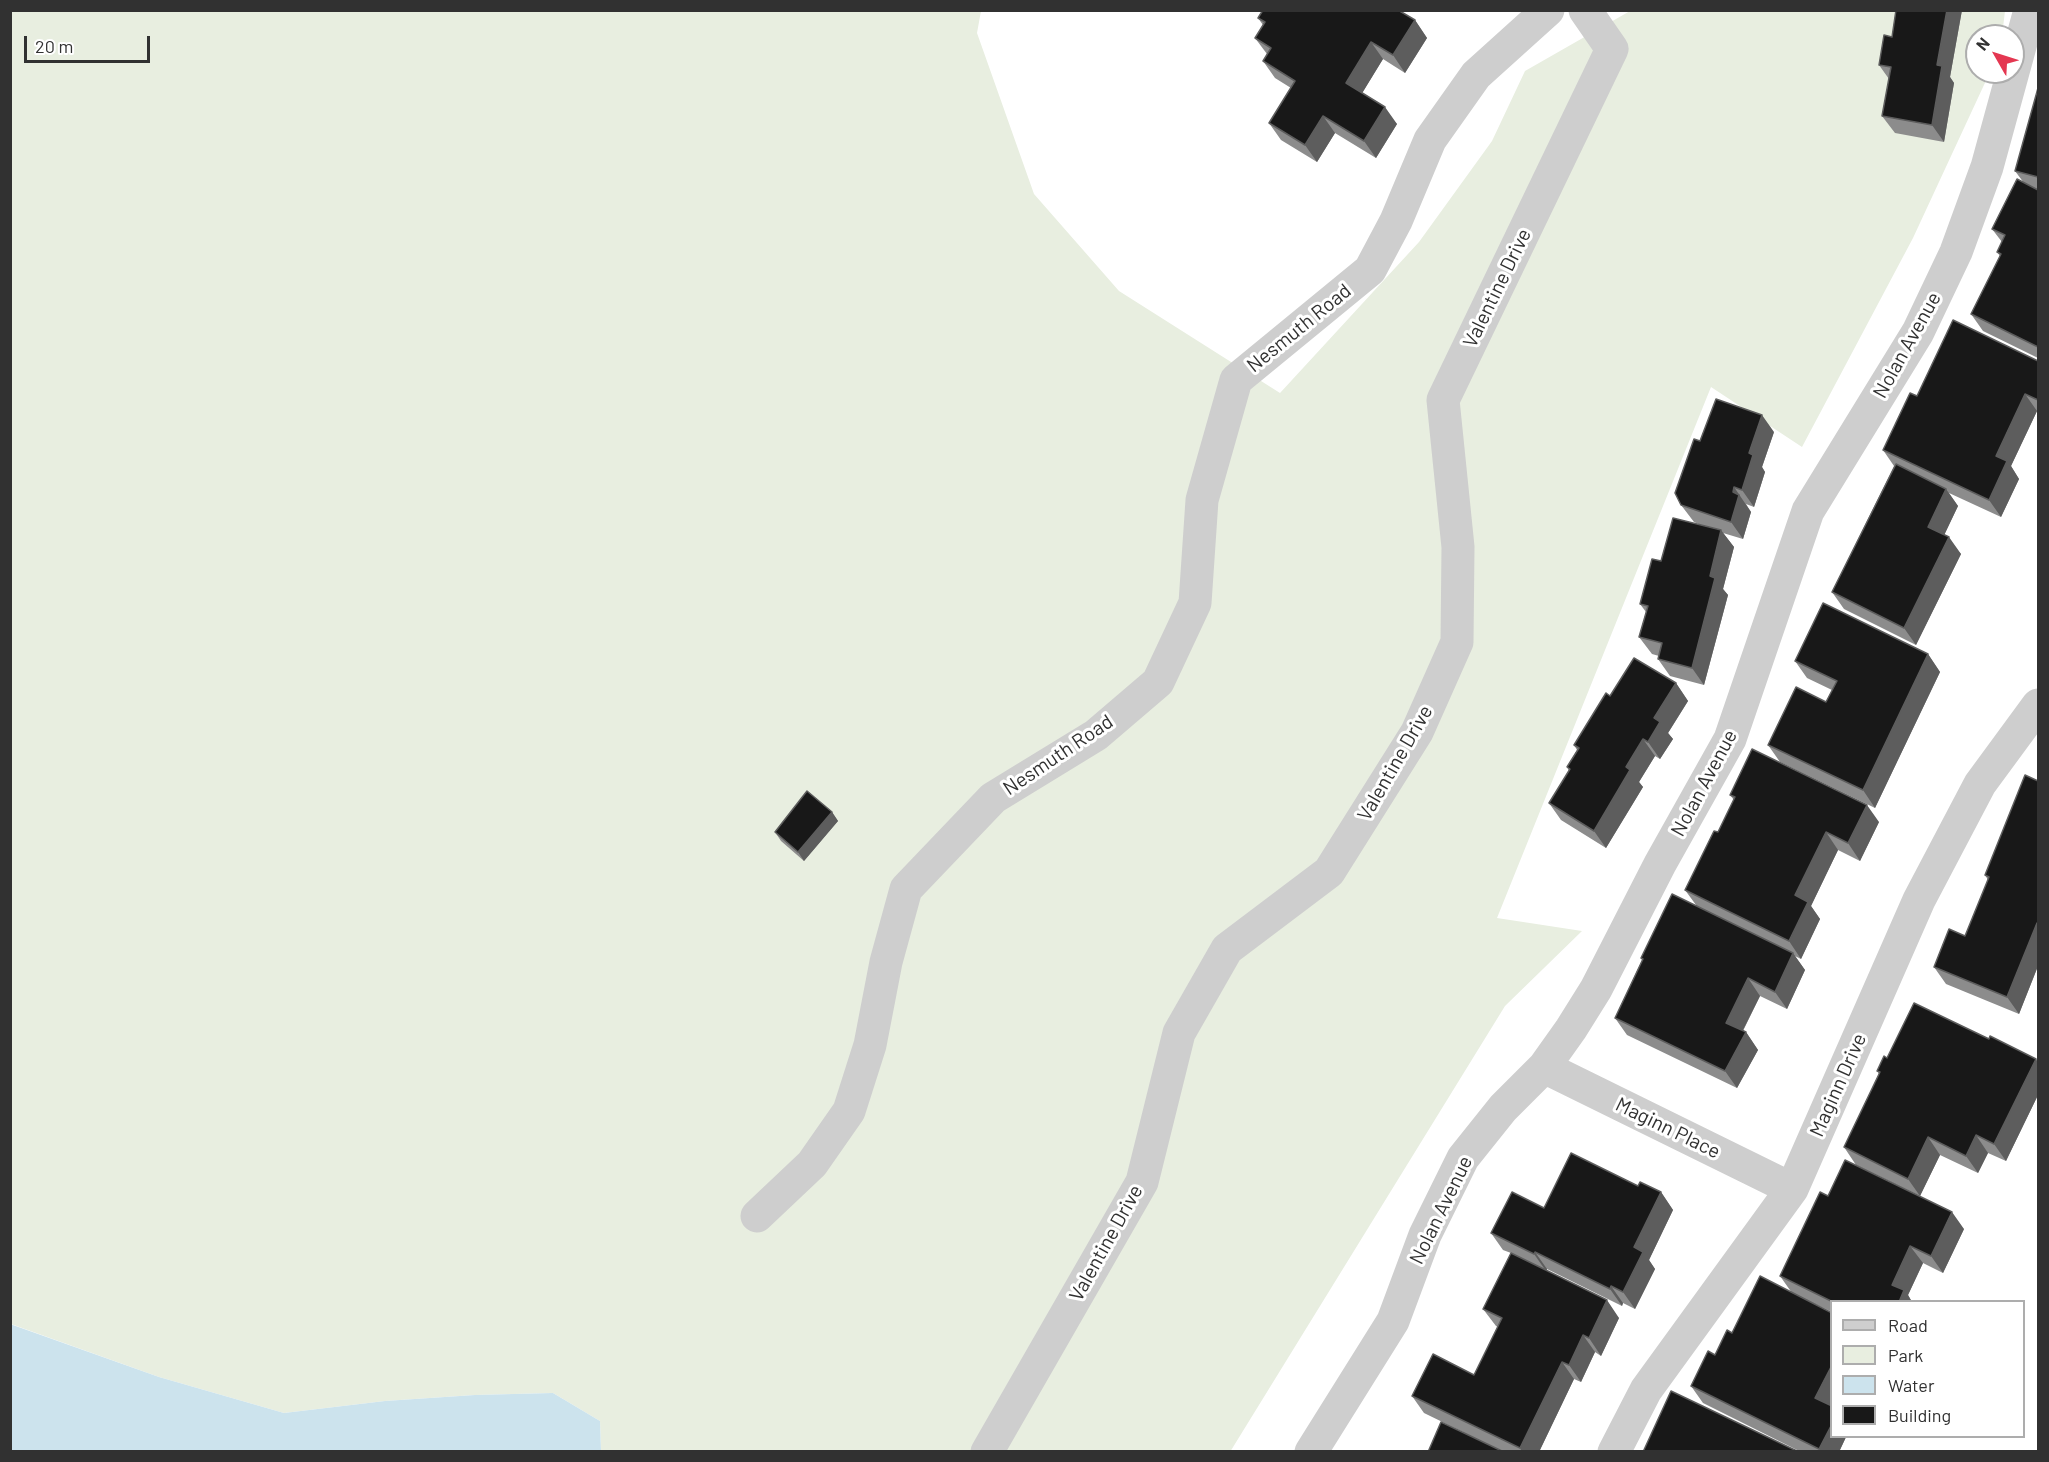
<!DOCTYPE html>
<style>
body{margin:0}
#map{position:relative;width:2049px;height:1462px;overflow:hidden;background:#fff;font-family:Barlow,sans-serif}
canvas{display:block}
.frame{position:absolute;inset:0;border:12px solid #313131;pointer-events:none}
.legend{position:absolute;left:1830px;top:1300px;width:195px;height:138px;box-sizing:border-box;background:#fff;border:2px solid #adadad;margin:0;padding:8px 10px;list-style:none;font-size:18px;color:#313131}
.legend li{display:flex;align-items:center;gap:12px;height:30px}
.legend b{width:30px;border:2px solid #adadad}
.north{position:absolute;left:1965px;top:24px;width:60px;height:60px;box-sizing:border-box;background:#fff;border:2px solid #adadad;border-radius:50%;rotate:309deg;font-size:16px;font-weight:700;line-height:24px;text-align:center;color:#313131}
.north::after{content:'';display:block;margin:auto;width:21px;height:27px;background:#e43751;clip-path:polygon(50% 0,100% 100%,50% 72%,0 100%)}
.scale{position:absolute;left:24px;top:36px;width:126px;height:27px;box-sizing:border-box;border:3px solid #313131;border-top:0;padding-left:8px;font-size:18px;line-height:21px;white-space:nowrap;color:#313131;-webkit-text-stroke:4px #fff;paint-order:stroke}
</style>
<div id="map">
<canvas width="2049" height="1462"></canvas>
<div class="frame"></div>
<ul class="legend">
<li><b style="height:8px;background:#cecece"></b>Road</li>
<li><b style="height:16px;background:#e8eee0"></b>Park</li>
<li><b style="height:16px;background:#cce3ed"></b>Water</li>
<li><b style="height:16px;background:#181818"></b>Building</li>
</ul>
<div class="north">N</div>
<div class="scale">20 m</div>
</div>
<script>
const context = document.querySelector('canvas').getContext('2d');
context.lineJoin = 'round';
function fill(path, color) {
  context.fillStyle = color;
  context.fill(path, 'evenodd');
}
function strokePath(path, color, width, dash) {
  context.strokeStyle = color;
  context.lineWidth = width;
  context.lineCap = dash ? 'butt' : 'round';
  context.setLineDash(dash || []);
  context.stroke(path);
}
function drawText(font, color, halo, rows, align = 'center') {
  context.font = font + ' Barlow,sans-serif';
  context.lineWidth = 6;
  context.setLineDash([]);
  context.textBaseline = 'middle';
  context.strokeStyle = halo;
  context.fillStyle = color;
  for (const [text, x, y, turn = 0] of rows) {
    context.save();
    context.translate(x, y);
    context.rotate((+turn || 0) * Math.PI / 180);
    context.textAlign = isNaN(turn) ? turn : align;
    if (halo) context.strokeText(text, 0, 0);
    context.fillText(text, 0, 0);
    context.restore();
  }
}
fill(new Path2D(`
 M10 11H981L977 33 1034 194 1119 291 1280 393 1419 242 1492 141 1525 71 1630 11H2005L2002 36H1977V72H1990L1913 238 1802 447 1711 387 1497 918 1582 931 1505 1006 1230 1452 601 1451 600 1421 553 1393 475 1395 385 1401 284 1413 159 1377 11 1324Z`), '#e8eee0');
fill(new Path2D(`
 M10 1324 159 1377 284 1413 385 1401 475 1395 553 1393 600 1421 601 1451H11Z`), '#cce3ed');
strokePath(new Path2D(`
 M2013 72 2030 10
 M1544 1067 1792 1189
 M757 1216 812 1164 849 1111 870 1045 886 962 906 889 993 798 1096 735 1158 682 1195 603 1202 500 1236 380 1370 270 1396 221 1430 140 1476 75 1548 10
 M987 1452 1142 1182 1179 1033 1227 949 1329 872 1417 732 1457 642 1458 547 1443 400 1612 49 1585 10
 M1311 1452 1393 1321 1425 1235 1463 1158 1503 1108 1544 1067 1571 1029 1596 989 1660 864 1730 739 1808 511 1918 332 1956 252 1987 167 2013 72
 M1614 1452 1646 1390 1792 1189 1919 900 1980 784 2038 705`), '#cecece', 33);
fill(new Path2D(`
 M1896 10H1962L1950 77 1954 83 1944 142 1895 133 1882 116 1889 79 1879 65 1892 37Z
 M1258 18 1415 20 1427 38 1405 73 1383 59 1362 93 1397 124 1376 158 1335 133 1317 162 1281 140 1269 123 1291 88 1275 78 1263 61 1267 54 1255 38 1263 25Z
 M2038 88V358L1983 331 1971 314 2000 256 1997 252 2002 242 1992 229 2024 183 2015 171Z
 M2038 361V412L2037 411 2011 466 2019 479 2001 517 1949 493 1958 506 1944 535 1961 554 1916 645 1844 609 1832 592 1894 466 1883 450 1917 396Z
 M1774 432 1762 467 1765 472 1754 507 1746 504 1751 512 1743 539 1723 533 1734 547 1723 589 1728 595 1704 685 1670 676 1658 659 1659 656 1652 654 1639 637 1646 612 1640 604 1661 561 1703 526 1694 522 1681 505Z
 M1928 654 1940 672 1875 808 1780 762 1768 745 1826 702 1832 690 1807 678 1795 661Z
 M1676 683 1688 701 1668 733 1673 739 1660 759 1655 756 1639 782 1643 787 1606 848 1561 820 1549 803 1569 771 1567 767 1577 750 1574 745 1610 696Z
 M2038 781V966L2019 1014 1946 984 1934 967 1965 936 1988 880 1985 875Z
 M1730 795 1879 822 1860 861 1838 850 1811 906 1820 919 1801 959 1795 956 1805 970 1787 1009 1760 996 1743 1031 1746 1032 1758 1050 1737 1088 1627 1035 1615 1018 1642 960 1641 958 1696 905 1685 890 1718 832 1734 800Z
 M832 812 838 821 804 861 781 841 775 832Z
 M1989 1039 2036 1059 2038 1063V1095L2006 1161 1988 1153 1978 1173 1940 1155 1920 1196 1856 1165 1844 1147 1879 1074 1877 1071 1887 1058Z
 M1661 1192 1673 1210 1649 1260 1655 1269 1635 1309 1623 1303 1622 1306 1547 1269V1271L1619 1318 1601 1356 1595 1352 1581 1382 1574 1379 1539 1452H1428L1463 1432 1424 1413 1412 1396 1474 1375 1498 1327 1496 1326 1483 1309 1511 1253 1503 1250 1491 1233 1544 1208Z
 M1828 1196 1964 1229 1943 1273 1923 1263 1908 1295 1912 1302H1832V1312L1805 1299 1832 1437H1846L1839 1452H1801L1703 1403 1691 1386 1732 1333 1792 1293 1780 1276Z`), '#8c8c8c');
fill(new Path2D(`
 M1947 10H1962L1950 77 1954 83 1944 142 1932 125 1937 65Z
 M1415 20 1427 38 1405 73 1393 55Z
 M1371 42 1383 59 1358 100 1346 83Z
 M1385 107 1397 124 1376 158 1364 141Z
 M1323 116 1335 133 1317 162 1305 145Z
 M2025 394 2037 411 2011 466 2019 479 2001 517 1989 500 1996 456Z
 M1762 415 1774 432 1762 467 1765 472 1754 507 1742 490 1749 453Z
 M1734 487 1751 512 1743 539 1731 522 1733 492Z
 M1946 489 1958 506 1940 544 1928 527Z
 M1721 530 1734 547 1723 589 1728 595 1704 685 1692 668 1710 576Z
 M1949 537 1961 554 1916 645 1904 628Z
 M1928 654 1940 672 1875 808 1863 790Z
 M1676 683 1688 701 1668 733 1673 739 1660 759 1648 742 1654 718Z
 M1643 739 1655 756 1639 782 1643 787 1606 848 1594 831 1626 767Z
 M1867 805 1879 822 1860 861 1848 843Z
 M832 812 838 821 804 861 798 852Z
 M1826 832 1838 850 1811 906 1820 919 1801 959 1789 941 1795 895Z
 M2037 923 2038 926V966L2019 1014 2007 997Z
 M1793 953 1805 970 1787 1009 1775 992Z
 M1748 978 1760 996 1738 1040 1726 1023Z
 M1746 1032 1758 1050 1737 1088 1725 1071Z
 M2036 1059 2038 1063V1095L2006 1161 1994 1144Z
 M1976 1135 1988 1153 1978 1173 1966 1156Z
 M1928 1137 1940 1155 1920 1196 1908 1179Z
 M1661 1192 1673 1210 1649 1260 1655 1269 1635 1309 1623 1292 1634 1247Z
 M1952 1212 1964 1229 1943 1273 1931 1256Z
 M1910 1246 1923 1263 1908 1295 1912 1302H1899L1892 1285Z
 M1535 1252 1547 1269 1546 1271 1534 1254Z
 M1611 1286 1623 1303 1622 1306 1610 1289Z
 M1607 1300 1619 1318 1601 1356 1589 1338Z
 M1583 1335 1595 1352 1581 1382 1569 1365Z
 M1562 1362 1574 1379 1539 1452H1522L1520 1448Z
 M1832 1365V1406L1815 1398Z
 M1832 1424V1437H1846L1839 1452H1821L1819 1449Z`), '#5d5d5d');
const building = new Path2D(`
 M1263 10H1398L1415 20 1393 55 1371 42 1346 83 1385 107 1364 141 1323 116 1305 145 1269 123 1295 81 1263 61 1271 48 1255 38 1265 22 1258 18Z
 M1896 10H1947L1937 65 1942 66 1932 125 1882 116 1891 67 1879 65 1884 35 1892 37Z
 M2038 88V177L2015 171Z
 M2017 179 2038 190V347L1971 314 2001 254 1997 252 2005 235 1992 229Z
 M1953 320 2038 361V400L2025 394 1996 456 2007 461 1989 500 1883 450 1910 393 1917 396Z
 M1716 399 1762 415 1749 453 1753 455 1742 490 1734 487 1733 492 1739 495 1731 522 1681 505 1675 493 1694 439 1700 441Z
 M1896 464 1946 489 1928 527 1949 537 1904 628 1832 592Z
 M1673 518 1721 530 1710 576 1715 578 1692 668 1658 659 1662 643 1639 637 1648 606 1640 604 1652 559 1661 561Z
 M1823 603 1928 654 1863 790 1768 745 1796 687 1826 702 1837 681 1795 661Z
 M1634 658 1676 683 1654 718 1660 722 1648 742 1643 739 1626 767 1630 770 1594 831 1549 803 1570 769 1567 767 1579 748 1574 745 1606 693 1610 696Z
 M1752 749 1867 805 1848 843 1826 832 1795 895 1808 902 1789 941 1685 890 1714 831 1718 832 1735 797 1730 795Z
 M2025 775 2038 781V924L2037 923 2007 997 1934 967 1949 929 1965 936 1989 877 1985 875Z
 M807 791 832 812 798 852 775 832Z
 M1672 894 1793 953 1775 992 1748 978 1726 1023 1746 1032 1725 1071 1615 1018 1643 959 1641 958Z
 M1914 1003 1989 1039 1990 1036 2036 1059 1994 1144 1976 1135 1966 1156 1928 1137 1908 1179 1844 1147 1880 1072 1877 1071 1884 1056 1887 1058Z
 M1571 1153 1638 1186 1640 1182 1661 1192 1634 1247 1643 1252 1623 1292 1611 1286 1610 1289 1535 1252 1534 1254 1491 1233 1512 1192 1544 1208Z
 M1845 1160 1952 1212 1931 1256 1910 1246 1892 1285 1904 1290 1899 1302H1833L1780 1276 1820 1192 1828 1196Z
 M1511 1253 1607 1300 1589 1338 1583 1335 1569 1365 1562 1362 1520 1448 1412 1396 1433 1354 1474 1375 1502 1318 1483 1309Z
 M1760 1276 1832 1313V1365L1815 1398 1832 1406V1424L1819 1449 1691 1386 1708 1351 1715 1355 1727 1330 1732 1333Z
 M1671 1391 1799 1452H1643Z
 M1441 1422 1504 1452H1428Z`);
fill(building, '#181818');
strokePath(building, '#5d5d5d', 1.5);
drawText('20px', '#313131', '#fff', [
 ["Valentine Drive",1497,288,-64],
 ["Nesmuth Road",1299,328,-39],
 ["Nolan Avenue",1907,345,-61],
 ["Nesmuth Road",1058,755,-34],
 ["Valentine Drive",1395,763,-60],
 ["Nolan Avenue",1704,783,-62],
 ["Maginn Drive",1838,1085,-66],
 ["Maginn Place",1668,1128,26],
 ["Nolan Avenue",1441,1210,-64],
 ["Valentine Drive",1106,1243,-61]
]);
</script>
